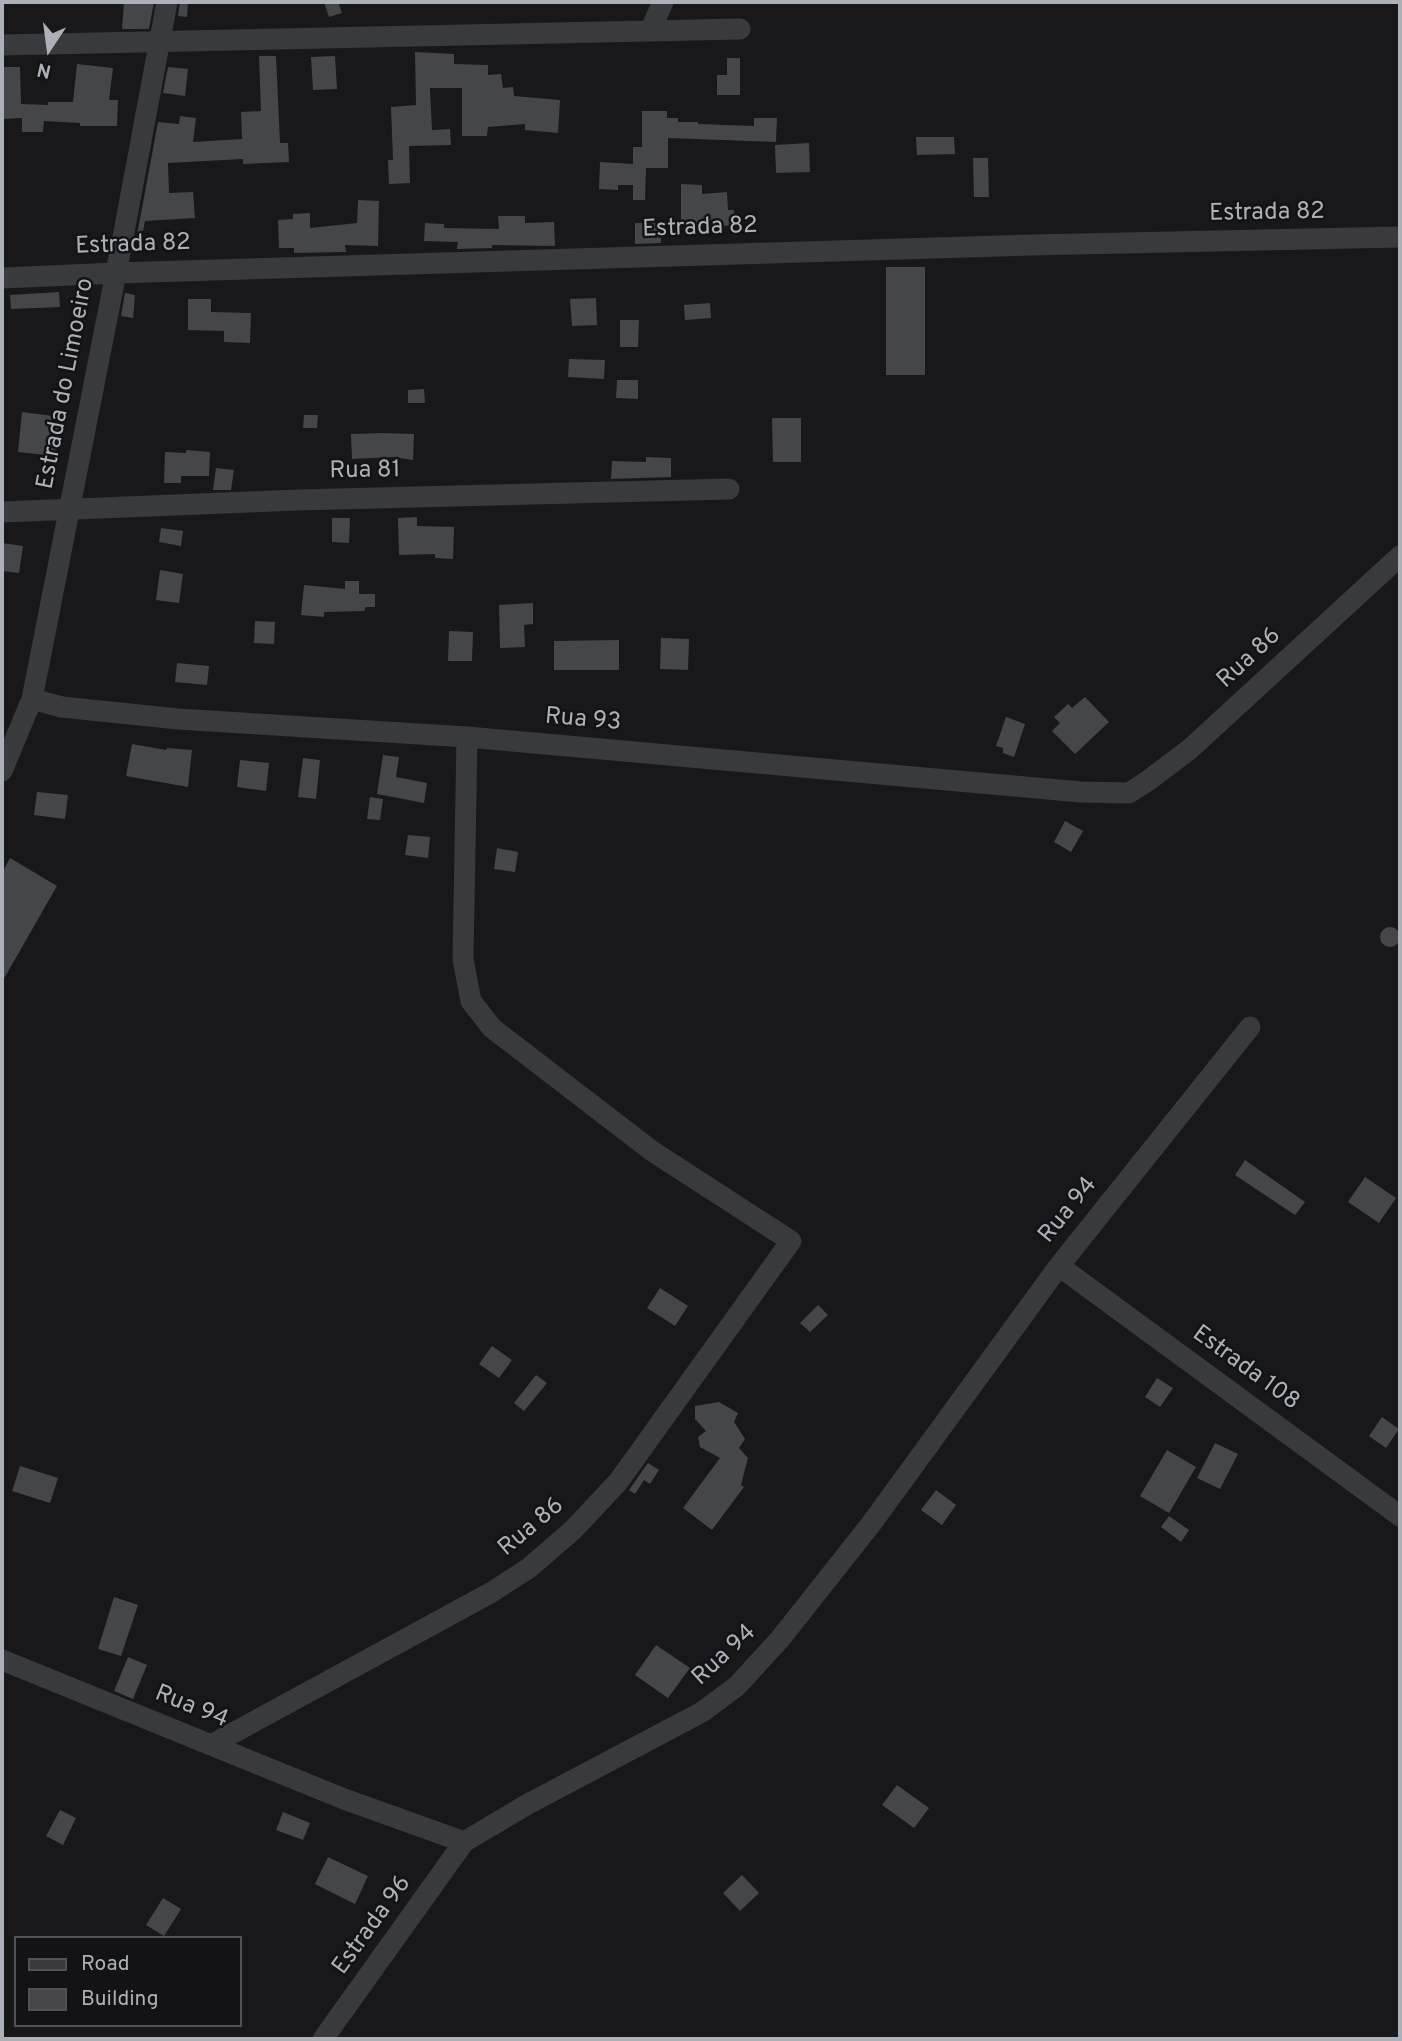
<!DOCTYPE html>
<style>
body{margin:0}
#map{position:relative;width:1402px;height:2041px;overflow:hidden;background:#18181a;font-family:Overpass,sans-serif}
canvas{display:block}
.frame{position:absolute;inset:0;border:4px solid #abb0b9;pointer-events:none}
.legend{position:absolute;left:14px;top:1936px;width:228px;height:91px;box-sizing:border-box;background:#131315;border:2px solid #505257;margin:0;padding:9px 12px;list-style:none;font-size:21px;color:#abb0b9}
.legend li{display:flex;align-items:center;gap:14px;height:35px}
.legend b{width:35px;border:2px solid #505257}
.north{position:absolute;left:14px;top:14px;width:70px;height:70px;-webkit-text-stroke:5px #131315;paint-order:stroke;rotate:193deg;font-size:19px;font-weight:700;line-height:28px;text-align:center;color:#abb0b9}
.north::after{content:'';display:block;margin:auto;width:24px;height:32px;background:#abb0b9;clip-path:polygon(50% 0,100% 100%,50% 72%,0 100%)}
</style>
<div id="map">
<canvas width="1402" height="2041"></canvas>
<div class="frame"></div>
<ul class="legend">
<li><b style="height:9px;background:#393a3e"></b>Road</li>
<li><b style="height:19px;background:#45464a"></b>Building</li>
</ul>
<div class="north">N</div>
</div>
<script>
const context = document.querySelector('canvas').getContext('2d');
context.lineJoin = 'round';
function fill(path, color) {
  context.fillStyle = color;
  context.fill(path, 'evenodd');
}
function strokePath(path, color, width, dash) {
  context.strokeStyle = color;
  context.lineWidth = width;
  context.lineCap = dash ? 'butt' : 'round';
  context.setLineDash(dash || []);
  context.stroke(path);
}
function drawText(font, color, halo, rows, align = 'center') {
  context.font = font + ' Overpass,sans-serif';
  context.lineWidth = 5;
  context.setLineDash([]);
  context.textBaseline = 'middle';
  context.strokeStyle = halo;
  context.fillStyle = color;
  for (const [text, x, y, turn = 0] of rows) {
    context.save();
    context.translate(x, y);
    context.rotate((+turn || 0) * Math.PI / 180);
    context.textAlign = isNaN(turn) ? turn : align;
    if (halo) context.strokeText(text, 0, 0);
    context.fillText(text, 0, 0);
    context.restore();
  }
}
fill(new Path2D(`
 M124 2H154L149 29H122Z
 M180 2H188L187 17 178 16Z
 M324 2H338L342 13 329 17Z
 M415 52 454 54V64L488 65V75L501 74 503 88 513 87 514 96 560 100 558 133 525 130V124L488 127 487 136H462V88H430L432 130 450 129 451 145 409 146 410 183 389 184 388 160H393L391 107 416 105Z
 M259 56H276L280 143H288L289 162 243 164V159L168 163 169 193 193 192 195 218 145 221 142 236 137 235 158 122 179 124 180 116 196 118 193 142 242 139 241 112 261 111Z
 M335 56 337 89 313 90 311 57Z
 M727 58H740V95H717V75H727Z
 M77 64 113 68 109 100H118L117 126H80V123L44 121 43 132H22V118L2 119 3 67H20L21 104 48 105V102H73Z
 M168 67 188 69 185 96 163 93Z
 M642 111H667V118H678V122H698V124L754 126V118H777L776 142 668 138V168H646L645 200H633V185H618V190L599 189 600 162 633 164V147H642Z
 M916 137H954L955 154 917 155Z
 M809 143 810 172 776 173 775 145Z
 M973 158H988L989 197H974Z
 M681 184 702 185V194L727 192 728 210H734L736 225 708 227V225H681Z
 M358 200 379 201 378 246 345 245 346 252 294 253V248H279L278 220 293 219V214L310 213V228L357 223Z
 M498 216H525V223L554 222 555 246 492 245V248L457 249 458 242 424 241 425 223 444 224V228L499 229Z
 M635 223H661V243L635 244Z
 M886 267H925V375H886Z
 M59 292 60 307 11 309 10 295Z
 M125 293 135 295 133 318 121 316Z
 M596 298 597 325 572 326 570 299Z
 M188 299H211V312L251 313 250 343 224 342V331L188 330Z
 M710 303 711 318 685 320 684 305Z
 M620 320H639L638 347H620Z
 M569 359 605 360 604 379 568 377Z
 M617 380H638V399L616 398Z
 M424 389 425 403H408V390Z
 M22 412 60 417 55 456 18 452Z
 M304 415H318L317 428H303Z
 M772 418H801V462H773Z
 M382 433 414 434 413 460 392 457 352 459 351 434Z
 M186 450 210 452 209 476H181V483H164L165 452 186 453Z
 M646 457 671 458V477L611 479 612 461 646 462Z
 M216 468 234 470 231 490H213Z
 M417 517V526L454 527 453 559 435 558V554L399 555 398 518Z
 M332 518H350L349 543 332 542Z
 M161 528 183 531 181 546 159 542Z
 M2 543 23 546 19 573 2 571Z
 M160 570 183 574 179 603 156 600Z
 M345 581H359V594H375V607H366L364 611 324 612V617L301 615 304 585 345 589Z
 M533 603V624L524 625 525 647 500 648 499 605Z
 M255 621 275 622 274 644 254 643Z
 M449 631 473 632 472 661H448Z
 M661 638 689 639 688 670 660 669Z
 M619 640V670H554V641Z
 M177 663 209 666 207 685 175 682Z
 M1085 697 1109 722 1075 754 1052 731 1060 723 1054 717 1068 704 1072 708Z
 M1006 717 1025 724 1014 757 1003 753V748L996 746Z
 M132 744 166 750 167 748 192 750 188 787 126 776Z
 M383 755 399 757 396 777 427 783 424 803 377 794Z
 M303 758 320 760 316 799 298 797Z
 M240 760 269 763 266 791 237 787Z
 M37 792 68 795 65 819 34 815Z
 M370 797 383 799 380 820 367 819Z
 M1065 821 1083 831 1071 852 1054 842Z
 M408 835 430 837 428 858 405 855Z
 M497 848 518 852 515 872 494 869Z
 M10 858 57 886 2 982V873Z
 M1380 937a10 10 0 1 1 20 0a10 10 0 1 1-20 0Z
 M1245 1160 1305 1202 1295 1215 1235 1175Z
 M1365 1177 1396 1198 1379 1223 1348 1202Z
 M660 1288 688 1306 675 1326 647 1308Z
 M818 1305 828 1315 810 1332 800 1323Z
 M492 1346 512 1360 499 1378 479 1364Z
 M536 1375 547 1383 524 1411 514 1403Z
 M1157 1378 1173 1388 1160 1407 1145 1397Z
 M719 1402 738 1413 734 1422 745 1439 739 1448 748 1458 741 1485 744 1487 712 1530 683 1508 720 1458 700 1447 698 1437 706 1431 695 1419V1406Z
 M1382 1417 1399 1429 1386 1448 1369 1436Z
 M1215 1443 1238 1454 1220 1489 1197 1478Z
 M1167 1450 1196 1467 1169 1513 1140 1496Z
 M648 1463 659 1470 650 1484 644 1480 635 1494 629 1490Z
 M20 1466 58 1478 50 1503 12 1491Z
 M936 1490 956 1505 942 1525 921 1510Z
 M1169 1516 1189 1530 1181 1542 1161 1527Z
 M114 1597 138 1605 121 1656 98 1649Z
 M656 1645 690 1668 668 1698 635 1675Z
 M128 1657 147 1665 133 1699 114 1691Z
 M897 1785 929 1808 914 1828 882 1805Z
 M60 1810 76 1818 63 1845 46 1836Z
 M283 1812 310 1823 303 1840 276 1830Z
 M328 1857 368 1876 355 1904 315 1884Z
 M742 1875 759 1893 740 1911 723 1893Z
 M163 1898 181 1909 164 1936 146 1925Z`), '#45464a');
strokePath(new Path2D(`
 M650 31 663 2
 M2 45 740 29
 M2 278 116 273 1032 245 1400 237
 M2 512 298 500 729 489
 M32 699 62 707 178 719 467 737 1081 792 1129 793 1149 780 1190 749 1400 556
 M2 771 32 699 124 232 167 2
 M1059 1266 1400 1516
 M2 1660 344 1799 464 1842 528 1804 702 1712 737 1686 780 1639 871 1524 1059 1266 1250 1027
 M211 1745 492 1592 529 1568 573 1530 618 1482 791 1241 652 1151 492 1028 471 1001 463 959 467 737
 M323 2039 464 1842`), '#393a3e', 21);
drawText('24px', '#abb0b9', '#131315', [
 ["Estrada 82",1267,214,-1],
 ["Estrada 82",700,229,-2],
 ["Estrada 82",133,246,-2],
 ["Estrada do Limoeiro",67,384,-79],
 ["Rua 81",365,472,-1],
 ["Rua 86",1250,659,-43],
 ["Rua 93",583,721,5],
 ["Rua 94",1069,1211,-51],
 ["Estrada 108",1245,1369,36],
 ["Rua 86",532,1528,-40],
 ["Rua 94",725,1656,-43],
 ["Rua 94",191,1708,22],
 ["Estrada 96",373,1926,-54]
]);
</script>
